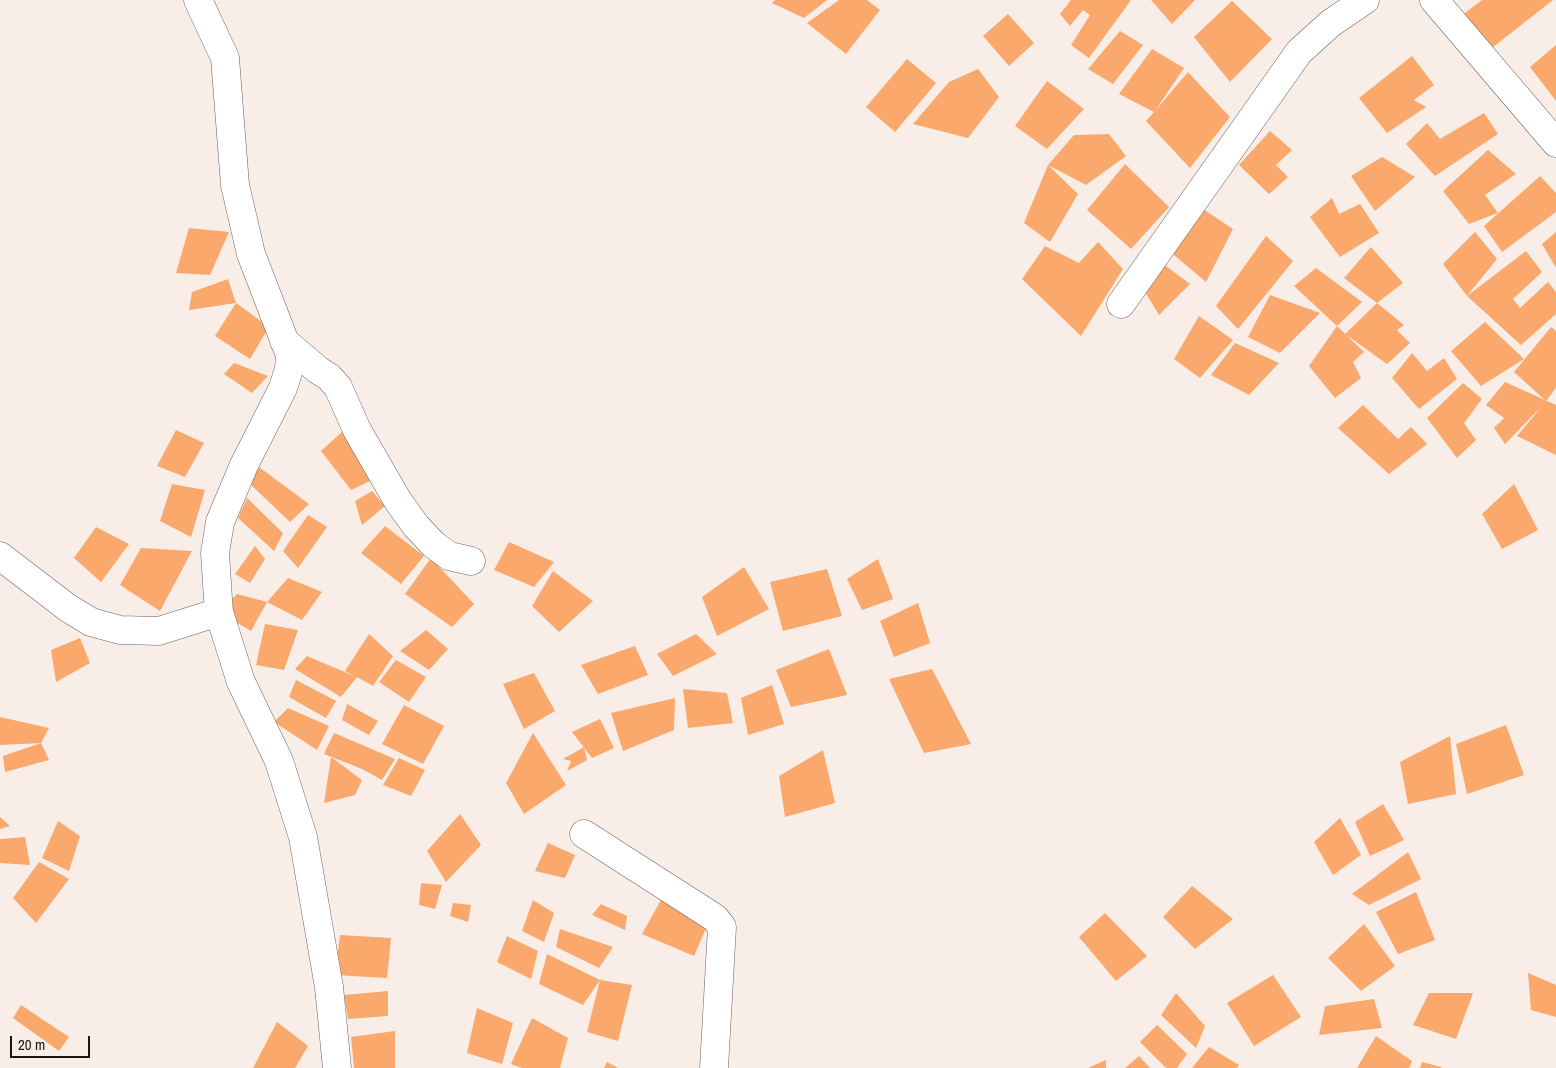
<!DOCTYPE html>
<style>
body{margin:0}
#map{position:relative;width:1556px;height:1068px;overflow:hidden;background:#f8ede7;font-family:"Archivo Narrow",sans-serif}
canvas{display:block}
.scale{position:absolute;left:10px;top:1036px;width:80px;height:22px;box-sizing:border-box;border:2px solid #1a1714;border-top:0;padding-left:6px;font-size:15px;line-height:18px;white-space:nowrap;color:#1a1714;-webkit-text-stroke:4px #f8ede7;paint-order:stroke}
</style>
<div id="map">
<canvas width="1556" height="1068"></canvas>
<div class="scale">20 m</div>
</div>
<script>
const context = document.querySelector('canvas').getContext('2d');
context.lineJoin = 'round';
function fill(path, color) {
  context.fillStyle = color;
  context.fill(path, 'evenodd');
}
function strokePath(path, color, width, dash) {
  context.strokeStyle = color;
  context.lineWidth = width;
  context.lineCap = dash ? 'butt' : 'round';
  context.setLineDash(dash || []);
  context.stroke(path);
}
fill(new Path2D(`
 M775 0H827L804 18 772 3Z
 M839 0H867L880 10 846 54 807 23Z
 M1071 0H1131L1089 58 1071 45 1090 15 1083 10 1070 26 1060 14Z
 M1151 0H1195L1172 24Z
 M1482 0H1553L1483 55 1457 19Z
 M1232 1 1272 39 1230 82 1194 37Z
 M1008 14 1034 43 1009 66 983 36Z
 M1120 31 1143 45 1113 84 1088 69Z
 M1556 45V101L1530 67Z
 M1152 49 1184 68 1155 111 1188 72 1230 117 1190 168 1146 121 1154 112 1119 94Z
 M1412 56 1434 85 1414 100 1426 107 1387 133 1359 98Z
 M907 59 936 83 895 132 866 107Z
 M978 69 999 97 968 138 913 124 949 82Z
 M1047 81 1084 109 1047 149 1015 126Z
 M1484 113 1498 134 1435 176 1406 144 1427 123 1440 139Z
 M1270 131 1292 150 1276 165 1288 177 1269 194 1239 165Z
 M1109 134 1126 156 1086 185 1048 165 1074 135Z
 M1488 150 1516 174 1485 195 1498 213 1469 224 1443 191Z
 M1382 157 1415 177 1375 211 1351 176Z
 M1125 164 1169 207 1131 249 1087 210Z
 M1048 165 1078 194 1050 242 1024 223Z
 M1540 176 1556 193V212L1502 252 1484 226Z
 M1332 198 1339 214 1360 204 1379 233 1340 257 1310 217Z
 M1200 207 1233 229 1206 282 1168 250Z
 M189 228 229 232 210 275 176 273Z
 M1475 232 1497 259 1467 296 1443 264Z
 M1556 232V268L1542 244Z
 M1266 236 1293 261 1238 329 1216 306Z
 M1098 242 1123 269 1081 336 1022 279 1045 246 1079 263Z
 M1371 247 1403 283 1377 303 1344 278Z
 M1526 251 1542 272 1513 299 1520 308 1548 282 1556 292V314L1521 345 1467 296Z
 M1162 263 1190 284 1159 315 1142 287Z
 M1316 268 1362 302 1337 326 1294 286Z
 M228 279 236 303 189 310 192 292Z
 M1270 295 1320 313 1280 353 1248 337Z
 M236 303 269 327 250 359 215 336Z
 M1377 303 1404 325 1397 330 1410 343 1387 364 1345 334Z
 M1199 316 1233 340 1200 378 1174 359Z
 M1485 322 1524 359 1481 386 1451 351Z
 M1337 326 1364 352 1353 362 1361 378 1335 398 1309 366Z
 M1551 327 1556 331V388L1546 401 1514 372Z
 M1235 343 1279 363 1249 395 1211 375Z
 M1412 353 1427 371 1444 358 1457 379 1419 409 1392 378Z
 M234 363 268 376 252 393 224 374Z
 M1505 382 1556 405V455L1517 436 1542 406 1505 444 1494 428 1504 418 1486 405Z
 M1463 383 1482 399 1464 423 1476 440 1457 458 1427 418Z
 M1363 405 1398 439 1411 427 1427 444 1389 474 1338 428Z
 M176 430 204 443 185 477 157 466Z
 M344 430 374 479 351 490 321 451Z
 M259 467 309 504 290 522 250 484Z
 M172 484 205 490 191 537 160 521Z
 M1514 484 1538 530 1502 549 1482 514Z
 M372 491 385 506 362 525 355 501Z
 M247 498 283 533 274 551 238 518Z
 M308 515 327 527 298 568 283 551Z
 M385 526 424 556 401 584 361 553Z
 M96 527 129 544 101 582 74 558Z
 M509 542 554 562 534 587 494 570Z
 M255 546 265 559 250 583 235 574Z
 M141 548 192 551 160 611 120 585Z
 M431 558 474 604 452 627 405 594Z
 M878 559 893 599 862 610 847 579Z
 M744 567 769 609 717 636 702 597Z
 M827 569 842 616 783 631 770 582Z
 M553 571 593 601 559 632 532 606Z
 M288 578 322 592 302 620 267 602Z
 M237 594 267 602 251 631 219 612Z
 M918 603 930 643 894 657 880 621Z
 M265 624 298 630 284 670 256 665Z
 M426 630 448 649 429 670 400 651Z
 M369 634 393 656 373 686 357 677 341 697 295 669 307 656 354 676 345 671Z
 M696 634 717 654 673 676 657 654Z
 M80 638 90 663 56 682 51 650Z
 M635 646 648 675 598 694 581 665Z
 M829 649 847 695 791 707 776 670Z
 M396 660 426 677 409 702 379 682Z
 M932 669 971 744 924 753 889 679Z
 M534 673 555 711 524 729 503 684Z
 M296 680 336 701 326 718 289 697Z
 M772 685 784 724 748 735 741 698Z
 M683 689 727 693 733 723 688 728Z
 M675 698 674 730 623 751 611 713Z
 M347 704 378 721 369 735 342 720Z
 M404 705 444 726 423 764 382 744Z
 M288 708 329 726 317 750 274 722Z
 M0 717 49 728 41 743 0 745Z
 M600 719 614 748 592 758 572 732Z
 M1506 725 1524 775 1467 794 1456 744Z
 M334 733 395 759 382 780 362 769 324 754Z
 M533 733 566 785 524 814 506 783Z
 M1450 736 1456 794 1408 804 1400 762Z
 M41 743 49 760 5 772 3 756Z
 M584 747 587 760 567 771 571 761 563 759Z
 M823 750 835 803 785 817 779 776Z
 M331 757 362 780 355 795 324 803Z
 M399 758 425 770 411 796 383 785Z
 M1383 804 1404 840 1370 856 1355 822Z
 M460 814 481 845 446 882 427 851Z
 M0 817 10 826 0 829Z
 M1340 818 1361 855 1333 875 1314 842Z
 M58 821 80 836 69 871 42 858Z
 M25 837 30 865 0 863V839Z
 M548 843 575 855 565 878 535 871Z
 M1408 852 1421 879 1369 905 1352 894Z
 M39 862 69 879 36 923 13 898Z
 M421 883 442 885 435 909 419 905Z
 M1192 886 1233 919 1195 949 1163 917Z
 M1416 892 1435 940 1398 954 1376 912Z
 M533 900 554 913 544 942 522 931Z
 M661 900 710 919 694 956 642 934Z
 M453 903 471 905 468 922 450 916Z
 M601 904 627 916 625 930 592 915Z
 M1105 913 1147 956 1116 981 1079 937Z
 M1364 924 1395 966 1361 991 1328 958Z
 M560 929 613 947 599 968 556 947Z
 M340 935 391 938 387 978 335 975Z
 M507 936 538 951 531 979 497 962Z
 M547 954 600 980 583 1005 539 984Z
 M1528 973 1556 985V1017L1531 1010Z
 M1273 975 1301 1017 1254 1046 1227 1003Z
 M600 980 632 985 618 1041 587 1032Z
 M388 991V1016L348 1019 344 995Z
 M1176 993 1205 1026 1196 1048 1161 1015Z
 M1429 993H1473L1456 1039 1413 1025Z
 M1374 999 1382 1028 1319 1035 1325 1006Z
 M21 1005 69 1037 59 1051 13 1018Z
 M477 1008 513 1023 502 1064 467 1053Z
 M532 1018 568 1038 560 1068H522L511 1064Z
 M277 1022 308 1046 295 1068H253Z
 M1157 1025 1187 1054 1177 1068H1166L1140 1042Z
 M395 1031V1068H354L351 1037Z
 M1376 1036 1412 1061 1409 1068H1357Z
 M1209 1047 1239 1065 1237 1068H1192Z
 M1139 1056 1150 1068H1125Z
 M1106 1060V1068H1088Z
 M607 1062 618 1068H604Z
 M1422 1062 1441 1067V1068H1420Z`), '#faa86b');
const minor = new Path2D(`
 M198 0 225 58 235 185 251 254 290 355 289 369 283 388 244 465 220 522 215 553 218 599 219 612 241 682 279 761 303 837 329 987 337 1068
 M1121 304 1299 52 1331 23 1365 0
 M284 341 318 370 329 377 338 387 357 430 398 501 416 526 433 544 449 556 471 561
 M0 556 68 608 91 622 120 630 159 631 219 612
 M584 834 715 918 722 927 714 1068`);
const tertiary = new Path2D(`
 M1434 0 1556 143`);
strokePath(minor, '#6b625d', 29);
strokePath(tertiary, '#6b625d', 29);
strokePath(minor, '#fff', 28);
strokePath(tertiary, '#fff', 28);
</script>
